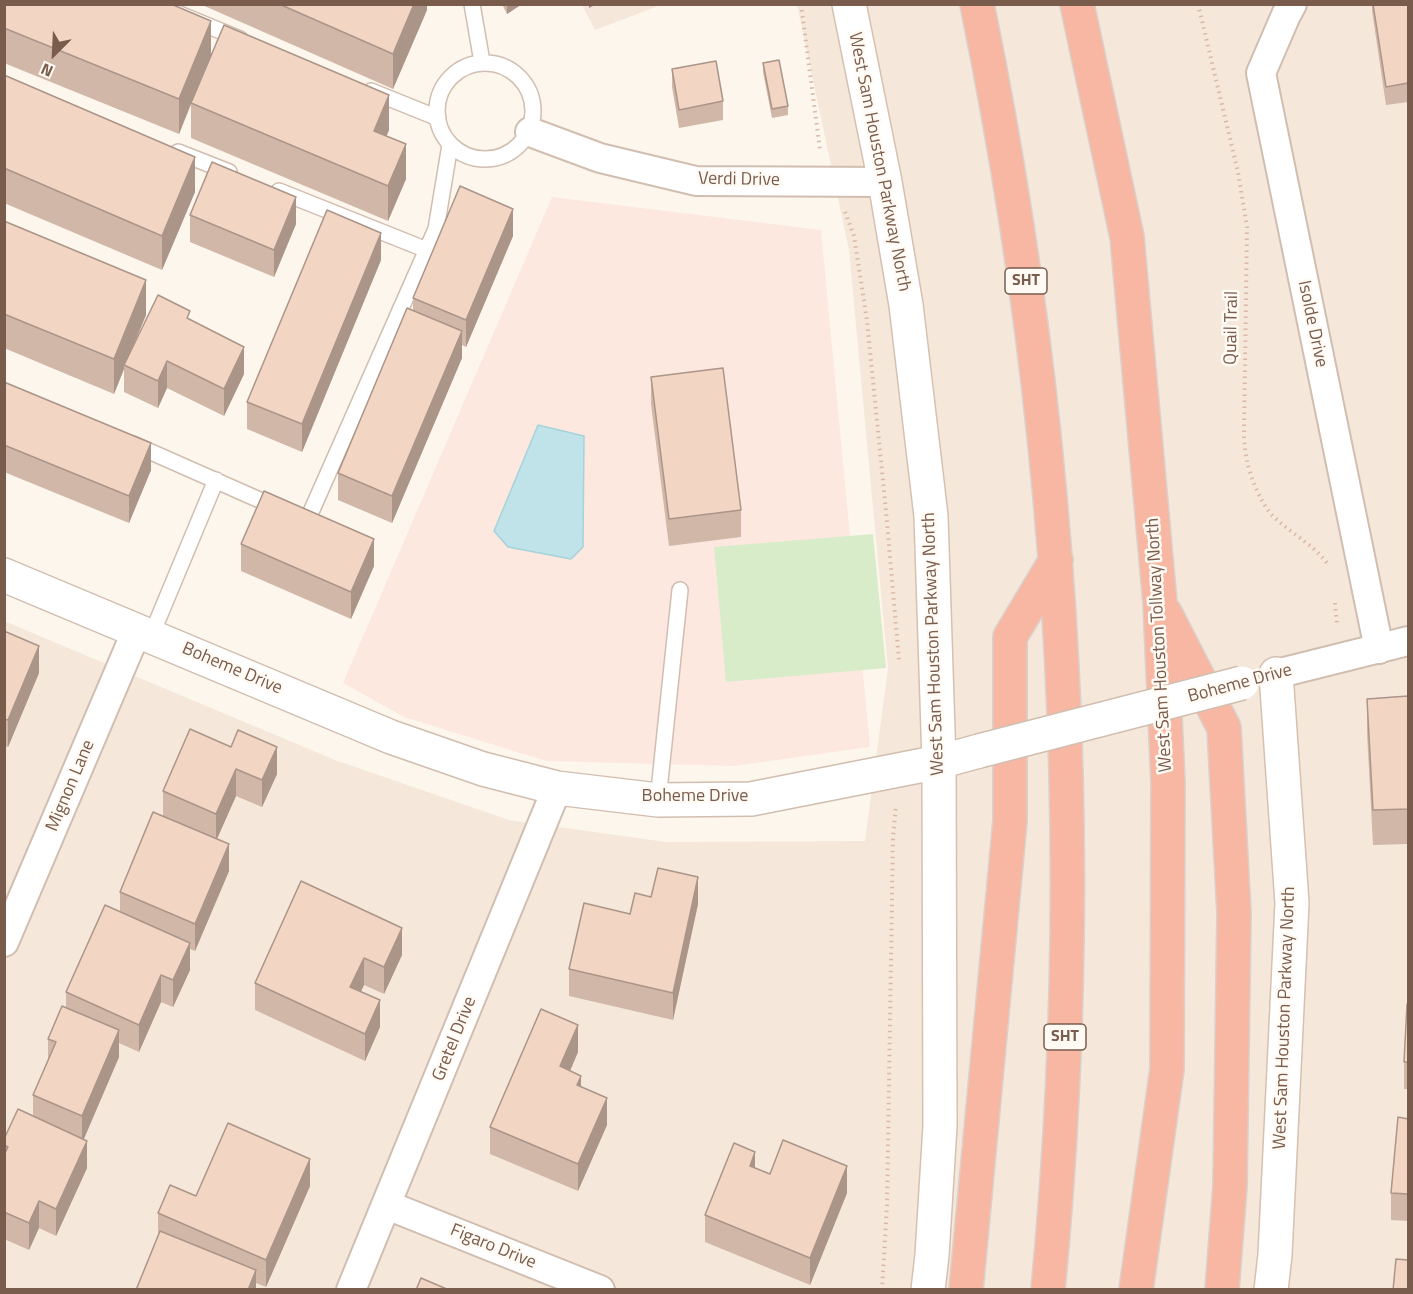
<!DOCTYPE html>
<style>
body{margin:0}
#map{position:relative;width:1413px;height:1294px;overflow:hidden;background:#fdf6ec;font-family:"Titillium Web",sans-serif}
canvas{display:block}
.frame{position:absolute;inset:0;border:6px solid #7a5c4d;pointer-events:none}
.north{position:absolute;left:24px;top:24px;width:60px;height:60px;-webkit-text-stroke:4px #fffaf3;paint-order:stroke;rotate:204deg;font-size:16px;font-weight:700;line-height:24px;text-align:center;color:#7a5c4d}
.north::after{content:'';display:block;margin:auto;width:21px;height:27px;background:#7a5c4d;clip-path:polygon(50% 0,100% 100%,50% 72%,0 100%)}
</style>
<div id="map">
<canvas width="1413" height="1294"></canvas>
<div class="frame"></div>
<div class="north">N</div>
</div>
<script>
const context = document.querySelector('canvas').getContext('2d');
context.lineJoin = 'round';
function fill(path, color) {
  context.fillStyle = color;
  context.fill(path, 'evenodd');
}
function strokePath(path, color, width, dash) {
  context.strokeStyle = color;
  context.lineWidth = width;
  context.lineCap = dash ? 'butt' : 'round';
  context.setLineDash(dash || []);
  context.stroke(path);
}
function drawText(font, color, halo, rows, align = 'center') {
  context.font = font + ' "Titillium Web",sans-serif';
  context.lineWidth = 5;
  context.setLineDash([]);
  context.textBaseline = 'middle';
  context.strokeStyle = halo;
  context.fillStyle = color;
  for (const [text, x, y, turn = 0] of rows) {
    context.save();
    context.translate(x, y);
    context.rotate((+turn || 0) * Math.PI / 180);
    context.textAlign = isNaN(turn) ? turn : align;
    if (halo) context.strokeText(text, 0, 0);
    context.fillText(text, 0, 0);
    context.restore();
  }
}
fill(new Path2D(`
 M582 5H661L595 30Z
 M797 5H1408V1289H5L4 621 335 760 509 820 666 842 865 841 888 669 849 250Z`), '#f5e8da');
fill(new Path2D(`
 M552 197 821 230 870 747 734 766 546 761 404 717 343 683Z`), '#fde8e0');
fill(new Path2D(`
 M873 534 886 668 726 682 714 547Z`), '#d8ecc9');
const water = new Path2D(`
 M538 425 584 436 583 547 571 559 508 547 494 531Z`);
fill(water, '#bfe3e8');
strokePath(water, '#a5d3da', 1.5);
const service = new Path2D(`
 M155 4 240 39
 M472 4 482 62
 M437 111a48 48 0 1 1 96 0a48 48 0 1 1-96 0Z
 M371 91 438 118
 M178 152 229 172
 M279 191 427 250
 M133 444 307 521 436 229 450 145
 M151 636 216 480
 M658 800 680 590`);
const minor = new Path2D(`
 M1292 4 1286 15 1261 73 1379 649
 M530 132 600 158 696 181 885 182
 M1276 674 1408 641
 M4 942 137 630
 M387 1205 600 1290
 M351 1290 557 788`);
const tertiary = new Path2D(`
 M4 575 391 737 483 769 557 788 658 800 751 799 939 762 979 751`);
const secondary = new Path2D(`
 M849 4 885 182 906 305 931 516 939 762 940 1126 932 1255 928 1290
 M1271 1290 1275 1255 1292 903 1276 674`);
const motorway = new Path2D(`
 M977 4C1064 427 1089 860 1048 1290
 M1077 4 1127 237 1160 603 1168 783 1167 1069 1136 1290
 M1165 613 1224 728 1234 913 1230 1186 1222 1290
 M966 1290 1010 821V637L1056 560`);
strokePath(service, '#d1beb0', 18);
strokePath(minor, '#d1beb0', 32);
strokePath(tertiary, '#d1beb0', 36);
strokePath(secondary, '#d6c0b0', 36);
strokePath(motorway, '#dad1cd', 36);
strokePath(new Path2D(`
 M801 4 820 150
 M1198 4 1238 172 1247 227 1244 437C1245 445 1245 453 1247 460 1250 477 1261 504 1273 516 1291 534 1314 544 1329 566
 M845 212 854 236 867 321 886 511 899 660
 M1335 603 1337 625
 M882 1290 887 1206 893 839 896 805`), '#d9b8a5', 4, [1.5, 4.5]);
strokePath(service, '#fff', 15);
strokePath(minor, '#fff', 28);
strokePath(tertiary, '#fff', 33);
strokePath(secondary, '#fff', 33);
strokePath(motorway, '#f7b7a3', 33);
const tertiaryBridge = new Path2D(`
 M979 751 1242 683`);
strokePath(tertiaryBridge, '#d1beb0', 36, []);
strokePath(tertiaryBridge, '#fff', 33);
fill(new Path2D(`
 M4 4 211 55 389 130 386 136 406 179 388 221 191 138V105L179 134 4 63Z
 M200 4H427V10L393 89Z
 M502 4H522L507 14Z
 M1372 4H1408V102L1386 105 1372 11Z
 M763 63 788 106V115L772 118 763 72Z
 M672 69 723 101V120L679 128 672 87Z
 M4 75 195 192 162 270 4 203Z
 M190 215 296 224 274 277 190 242Z
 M4 221 146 315 135 342 190 319 244 374 224 416 167 388 158 408 124 392V369L114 394 4 348Z
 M513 236 466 347 462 345V358L392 523 338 500V473L413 311V298Z
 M381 260 302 452 247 429V402Z
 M651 377 741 510V537L669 546 651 404Z
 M4 382 151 470 129 523 4 472Z
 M241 544 374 566 351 619 241 571Z
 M4 631 39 673 8 747 4 746Z
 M1408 696V844L1373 845 1367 733V699Z
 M190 729 277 774 262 807 236 796 217 839 229 871 195 951 190 949V970L173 1007 161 1002 139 1052 119 1043V1057L84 1139 87 1168 56 1236 39 1228 29 1250 4 1239V1139L33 1116V1095L48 1061V1039L66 1008V992L120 911V892L163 816V791Z
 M301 881 402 955 384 994 364 985 361 991 380 1027 365 1061 255 1010V983Z
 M651 897 698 904 673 1020 569 996V969Z
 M1408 1004V1089H1404V1062Z
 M578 1052 570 1071 607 1125 578 1191 490 1154V1127Z
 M1408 1119V1221L1391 1220V1193Z
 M755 1168 770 1174 847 1193 810 1285 705 1242V1215Z
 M310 1186 266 1287 256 1283V1290L158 1236V1213L196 1196Z`), '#d1b7a8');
fill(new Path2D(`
 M414 4H427V10L393 89V54Z
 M507 4H522L507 14Z
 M589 4H597L589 8Z
 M211 21V56L191 103 179 134V99Z
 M389 95V130L374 166V131Z
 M406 144V179L388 221V186Z
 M195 157V192L162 270V236Z
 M296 197V224L274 277V250Z
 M513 209V236L466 347V320Z
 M381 233V260L302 452V424Z
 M146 280V315L125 365H124V369L114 394V359Z
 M462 331V358L392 523V496Z
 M244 347V374L224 416V389Z
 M167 361V388L158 408V381Z
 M151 443V470L129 523V496Z
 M374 539V566L351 619V592Z
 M39 646V673L8 747V720Z
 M277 747V774L262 807V780Z
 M236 769V796L216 841V814Z
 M229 844V871L195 951V924Z
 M698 877V904L673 1020V993Z
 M402 928V955L384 994V967Z
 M190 943V970L173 1007V980Z
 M364 958V985L350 1014V987Z
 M161 975V1002L139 1052V1025Z
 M380 1000V1027L365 1061V1034Z
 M578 1025V1052L560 1094V1066Z
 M119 1030V1057L82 1143V1116Z
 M581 1076V1103L577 1085Z
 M607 1098V1125L578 1191V1164Z
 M87 1141V1168L56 1236V1209Z
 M755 1152V1179L750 1166Z
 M310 1159V1186L266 1287V1260Z
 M847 1166V1193L810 1285V1258Z
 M39 1201V1228L29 1250V1223Z
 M256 1270V1290H248Z`), '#aa9588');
const building = new Path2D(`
 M4 4H171L211 21 179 99 4 28Z
 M279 4H414L393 54Z
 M1373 4H1408V83L1386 87Z
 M224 25 389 95 374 131 406 144 388 186 191 103Z
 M779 60 788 106 772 109 763 63Z
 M716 61 723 101 679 110 672 69Z
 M4 75 195 157 162 236 4 168Z
 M212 162 296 197 274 250 190 215Z
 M460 186 513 209 466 320 413 298Z
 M327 210 381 233 302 424 247 402Z
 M4 221 146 280 114 359 4 314Z
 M158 295 190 311 187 318 244 347 224 389 167 361 158 381 124 365Z
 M407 308 462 331 392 496 338 473Z
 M723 368 741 510 669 519 651 377Z
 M4 382 151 443 129 496 4 445Z
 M264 491 374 539 351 592 241 544Z
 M4 631 39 646 8 720 4 719Z
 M1408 696V809L1373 810 1367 699Z
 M190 729 231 747 238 730 277 747 262 780 236 769 216 814 163 791Z
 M153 812 229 844 195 924 120 892Z
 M658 868 698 877 673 993 569 969 584 903 630 914 635 893 651 897Z
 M301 881 402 928 384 967 364 958 350 987 380 1000 365 1034 255 983Z
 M105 905 190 943 173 980 161 975 139 1025 66 992Z
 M1407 1004H1408V1062H1404Z
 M62 1006 119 1030 82 1116 33 1095 56 1042 48 1039Z
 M541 1009 578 1025 560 1066 581 1076 577 1085 607 1098 578 1164 490 1127Z
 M18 1109 87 1141 56 1209 39 1201 29 1223 4 1212V1155L8 1147 4 1145V1139Z
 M1398 1117 1408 1119V1194L1391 1193Z
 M228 1123 310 1159 266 1260 158 1213 170 1185 196 1196Z
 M783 1140 847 1166 810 1258 705 1215 734 1143 755 1152 750 1166 770 1174Z
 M160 1231 256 1270 248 1290H136Z
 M1396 1259 1408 1260V1290H1393Z
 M421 1278 449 1290H416Z`);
fill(building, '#f3d5c3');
strokePath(building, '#aa9588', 1.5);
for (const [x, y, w] of [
 [1026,281,42],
 [1065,1037,42]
]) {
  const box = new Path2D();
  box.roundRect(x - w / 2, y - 13, w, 26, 4.5);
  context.fillStyle = '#fffaf3';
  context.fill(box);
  strokePath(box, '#7a5c4d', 1.5);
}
drawText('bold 16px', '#7a5c4d', null, [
 ["SHT",1026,281],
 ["SHT",1065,1037]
]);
drawText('18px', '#7a5c4d', '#fffaf3', [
 ["West Sam Houston Parkway North",879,162,79],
 ["Verdi Drive",739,180,1],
 ["Isolde Drive",1312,324,78],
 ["Quail Trail",1232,328,-89],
 ["West Sam Houston Parkway North",934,644,-92],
 ["West Sam Houston Tollway North",1160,645,-93],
 ["Boheme Drive",232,669,23],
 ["Boheme Drive",1240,684,-15],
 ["Mignon Lane",71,786,-67],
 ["Boheme Drive",695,797],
 ["West Sam Houston Parkway North",1285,1018,-88],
 ["Gretel Drive",455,1039,-68],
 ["Figaro Drive",493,1247,22]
]);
</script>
